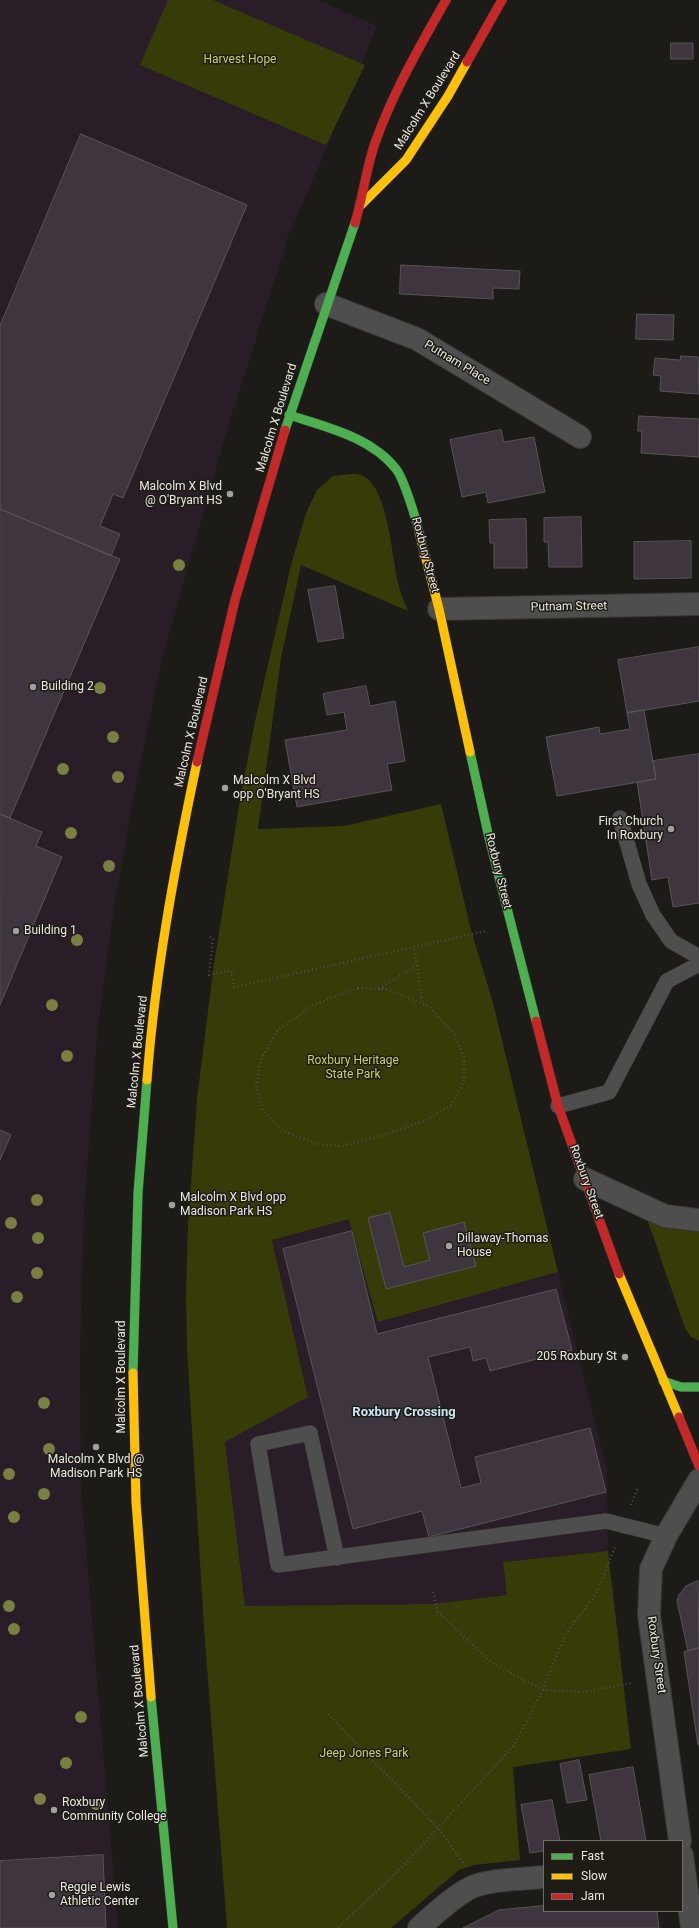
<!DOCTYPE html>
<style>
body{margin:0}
#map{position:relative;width:699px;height:1928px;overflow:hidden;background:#1c1b17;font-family:Roboto,sans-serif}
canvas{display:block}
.legend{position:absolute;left:543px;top:1840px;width:140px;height:72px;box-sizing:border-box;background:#1e1c15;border:1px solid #706e67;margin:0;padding:5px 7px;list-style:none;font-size:12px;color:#eae8e3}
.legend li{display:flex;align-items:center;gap:8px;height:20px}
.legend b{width:20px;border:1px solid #706e67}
</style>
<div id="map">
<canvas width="699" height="1928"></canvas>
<ul class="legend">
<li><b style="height:5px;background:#4caf50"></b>Fast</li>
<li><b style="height:5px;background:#ffc107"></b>Slow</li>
<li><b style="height:5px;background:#c62828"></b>Jam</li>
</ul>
</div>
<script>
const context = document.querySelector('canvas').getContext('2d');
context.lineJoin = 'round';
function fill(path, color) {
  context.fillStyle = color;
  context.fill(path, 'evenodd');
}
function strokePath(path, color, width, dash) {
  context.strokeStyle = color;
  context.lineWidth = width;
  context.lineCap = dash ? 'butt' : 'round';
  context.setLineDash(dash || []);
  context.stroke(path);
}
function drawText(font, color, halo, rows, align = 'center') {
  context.font = font + ' Roboto,sans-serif';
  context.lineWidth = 3;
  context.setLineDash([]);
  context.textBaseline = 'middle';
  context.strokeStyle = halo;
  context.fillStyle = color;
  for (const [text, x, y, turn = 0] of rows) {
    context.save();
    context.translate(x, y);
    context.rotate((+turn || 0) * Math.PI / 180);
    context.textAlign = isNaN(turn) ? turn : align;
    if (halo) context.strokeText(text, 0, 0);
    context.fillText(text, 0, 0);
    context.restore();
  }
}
fill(new Path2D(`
 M0 0H318L377 26 308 192 289 234 231 417 188 565 158 676 135 790 114 906 97 1035 84 1210 80 1358 81 1487 118 1928H0Z
 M349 1218 379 1322 558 1272 607 1472 608 1551 503 1562 507 1595 432 1604 245 1607 225 1442 308 1396 272 1240Z`), '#291e28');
fill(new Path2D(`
 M168 0H213L365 65 326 145 140 65Z
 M351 474C355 474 360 474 363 476 388 487 392 558 398 582 400 592 404 602 408 611L301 565 281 658 258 829 344 826 441 804 471 930 493 1003 558 1272 378 1322 349 1219 272 1240 308 1397 225 1442 245 1606 432 1604 507 1595 503 1562 608 1551 631 1749 513 1767 520 1860 474 1865 459 1870 391 1928H227L204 1627 187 1348 186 1293 188 1225 197 1099 213 971 239 805 255 721 291 565 306 513 317 490 333 476Z
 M637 1190 649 1201 699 1218V1341L691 1337 685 1328Z`), '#373b08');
const building = new Path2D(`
 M671 43H693V59H671Z
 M81 134 247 205 123 498 113 494 100 526 120 534 111 556 0 509V326Z
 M401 265 520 271 519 289 493 288V299L400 294Z
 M637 314 674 315 673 340 636 339Z
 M681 356 698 357 699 394 660 391 661 376 653 375 655 358 680 360Z
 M639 416 699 419V457L641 453 642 431H638Z
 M501 430 504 442 534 437 545 492 488 503 486 492 462 497 450 440Z
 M0 509 120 559 10 818 0 814Z
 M581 517 582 567H549L548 542H544V518Z
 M526 519 527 568H494V543H490L489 520Z
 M691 541V578L634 579V542Z
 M335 586 344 638 318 642 308 590Z
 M699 647V701L627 713 618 660Z
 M366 686 370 706 395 701 405 761 387 764 392 790 297 807 285 740 347 730 344 712 327 715 323 694Z
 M644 710 656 779 557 796 546 737 599 727 600 734 630 729 627 713Z
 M699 754V903L673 907 668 877 652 880 637 782 656 779 653 761Z
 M0 814 42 832 36 846 62 857 0 1005Z
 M0 1130 11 1135 0 1160Z
 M390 1213 404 1267 430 1260 423 1233 464 1222 476 1266 386 1289 368 1218Z
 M352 1231 377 1334 556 1289 572 1350 490 1371 486 1358 473 1361 470 1347 428 1357 461 1488 481 1483 475 1457 590 1428 606 1492 429 1537 422 1511 353 1529 283 1249Z
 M698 1581 699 1648 688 1651 677 1601 679 1595 686 1586 692 1583Z
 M699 1648V1745H698L684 1652Z
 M579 1760 587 1800 567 1803 560 1764Z
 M633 1767 646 1841H601L589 1775Z
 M552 1800 560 1841H544V1851L530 1853 521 1805Z
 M103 1855 106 1928H0V1861Z
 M544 1906V1911H657L659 1928H463L499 1910Z`);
fill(building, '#3f353f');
strokePath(building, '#565554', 1);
const lane = new Path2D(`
 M620 818 639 884 653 915 671 941 699 957
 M558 1106 609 1092 667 981 699 964
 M337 1558 310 1433 258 1444 278 1565 606 1521 666 1536`);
const street = new Path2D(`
 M326 304 417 339 580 437
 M439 609 699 604
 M585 1179 665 1216 699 1220
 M680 1841 649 1615 651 1569 666 1536 699 1480
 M682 1855 692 1928
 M419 1928C435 1914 451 1898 470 1888 489 1879 523 1879 544 1877`);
const fast = new Path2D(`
 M289 415C326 427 371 437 396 469 404 479 416 519 419 532
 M285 430 355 223
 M470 752 489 838 536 1021
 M133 1373 138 1193 147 1080
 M663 1381 681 1387H699
 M151 1697 173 1928`);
const slow = new Path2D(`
 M361 205 406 160 448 96 467 62
 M419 532 439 609 470 752
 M147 1080C155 973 175 866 197 762
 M619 1274 679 1417
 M133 1373 136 1502 151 1697`);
const jam = new Path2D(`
 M467 62 502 0
 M355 223C363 197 366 169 375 143 393 92 420 46 446 0
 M197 762 235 600 285 430
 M536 1021 558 1106 619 1274
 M679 1417 699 1466`);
strokePath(lane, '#383734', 16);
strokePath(street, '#383734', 24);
strokePath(fast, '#383734', 10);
strokePath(slow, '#383734', 10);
strokePath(jam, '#383734', 10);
strokePath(new Path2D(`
 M210 937 213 938 209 975 231 970 234 987 486 931
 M417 965 423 1004
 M358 988 386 989 430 1007 455 1035 464 1057V1081L451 1105 427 1120 387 1134 343 1146 317 1144 283 1131 264 1111 256 1087 261 1059 278 1030 313 1005Z
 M379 989 417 965 414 948
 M631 1505 638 1487
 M433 1592 438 1612 492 1663 543 1690 585 1692 632 1683
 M328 1714 438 1828 463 1863
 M338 1928 406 1863 514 1745 543 1690 566 1633 596 1594 615 1547`), '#4d4c4c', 2.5, [1, 3]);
strokePath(lane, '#4f4e4e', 15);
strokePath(street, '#4f4e4e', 22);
strokePath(fast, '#4caf50', 9);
strokePath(slow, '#ffc107', 9);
strokePath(jam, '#c62828', 9);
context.fillStyle = '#7a803f';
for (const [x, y] of [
 [179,565],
 [100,688],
 [113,737],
 [63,769],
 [118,777],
 [71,833],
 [109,866],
 [77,940],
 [52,1005],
 [67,1056],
 [37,1200],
 [11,1223],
 [38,1238],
 [37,1273],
 [17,1297],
 [44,1403],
 [49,1449],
 [9,1474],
 [44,1494],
 [14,1517],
 [9,1606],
 [14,1629],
 [81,1717],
 [66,1763],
 [40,1799],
 [96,1804]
]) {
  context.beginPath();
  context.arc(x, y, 6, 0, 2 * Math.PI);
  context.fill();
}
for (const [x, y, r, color] of [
 [230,494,4,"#a2a09c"],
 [33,687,4,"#a2a09c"],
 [225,788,4,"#a2a09c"],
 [671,829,4,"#a2a09c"],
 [16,931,4,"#a2a09c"],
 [172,1205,4,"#a2a09c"],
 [449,1246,4,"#a2a09c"],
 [625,1357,4,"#a2a09c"],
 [96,1447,4,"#a2a09c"],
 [54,1810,4,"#a2a09c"],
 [52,1895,4,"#a2a09c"]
]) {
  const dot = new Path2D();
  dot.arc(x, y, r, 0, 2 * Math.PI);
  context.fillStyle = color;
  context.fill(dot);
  strokePath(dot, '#1e1c15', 1.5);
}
drawText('12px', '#c7d360', '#1e1c15', [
 ["Harvest Hope",240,60],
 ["Roxbury Heritage",353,1061],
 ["State Park",353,1075],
 ["Jeep Jones Park",364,1754]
]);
drawText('12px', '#eae8e3', '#1e1c15', [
 ["Malcolm X Boulevard",428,101,-58],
 ["Putnam Place",457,363,31],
 ["Malcolm X Boulevard",277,418,-73],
 ["Roxbury Street",425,555,75],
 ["Putnam Street",569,607,-1],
 ["Malcolm X Boulevard",192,732,-77],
 ["Roxbury Street",498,871,76],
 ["Malcolm X Boulevard",138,1052,-84],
 ["Roxbury Street",586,1182,70],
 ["Malcolm X Boulevard",122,1377,-90],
 ["Roxbury Street",656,1655,82],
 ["Malcolm X Boulevard",140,1701,-95]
]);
drawText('12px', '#eae8e3', '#1e1c15', [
 ["Malcolm X Blvd",222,487,"right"],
 ["@ O'Bryant HS",222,501,"right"],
 ["Building 2",41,687],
 ["Malcolm X Blvd",233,781],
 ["opp O'Bryant HS",233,795],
 ["First Church",663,822,"right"],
 ["In Roxbury",663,836,"right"],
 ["Building 1",24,931],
 ["Malcolm X Blvd opp",180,1198],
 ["Madison Park HS",180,1212],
 ["Dillaway-Thomas",457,1239],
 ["House",457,1253],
 ["205 Roxbury St",617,1357,"right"],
 ["Malcolm X Blvd @",96,1460,"center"],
 ["Madison Park HS",96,1474,"center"],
 ["Roxbury",62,1803],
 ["Community College",62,1817],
 ["Reggie Lewis",60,1888],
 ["Athletic Center",60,1902]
], 'left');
drawText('bold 13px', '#c7e7f6', '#1e1c15', [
 ["Roxbury Crossing",404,1413]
]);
</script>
